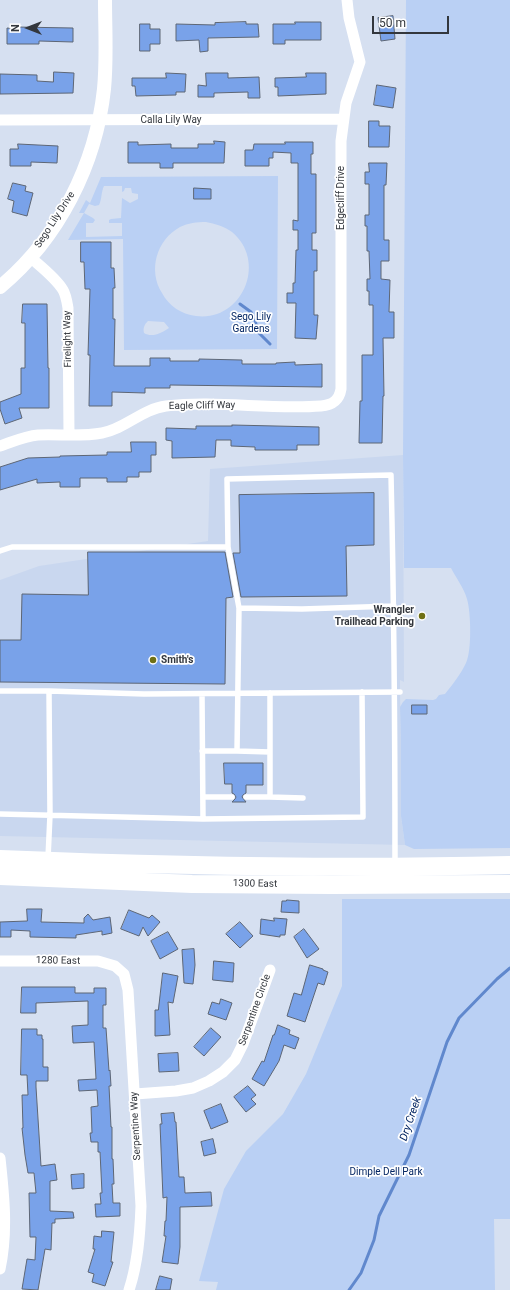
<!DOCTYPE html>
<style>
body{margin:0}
#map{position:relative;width:510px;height:1290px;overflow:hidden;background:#d6e0f1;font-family:Roboto,sans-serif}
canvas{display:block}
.north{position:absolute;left:8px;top:8px;width:40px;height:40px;-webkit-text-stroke:3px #fff;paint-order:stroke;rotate:270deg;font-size:11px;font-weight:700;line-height:16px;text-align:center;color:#33373d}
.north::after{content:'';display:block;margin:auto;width:14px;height:18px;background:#33373d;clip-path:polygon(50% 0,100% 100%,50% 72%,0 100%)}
.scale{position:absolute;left:372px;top:16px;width:77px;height:18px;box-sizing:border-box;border:2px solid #33373d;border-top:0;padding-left:5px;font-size:12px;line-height:14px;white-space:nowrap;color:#33373d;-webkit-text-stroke:3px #fff;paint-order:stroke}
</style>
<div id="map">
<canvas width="510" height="1290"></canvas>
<div class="north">N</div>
<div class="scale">50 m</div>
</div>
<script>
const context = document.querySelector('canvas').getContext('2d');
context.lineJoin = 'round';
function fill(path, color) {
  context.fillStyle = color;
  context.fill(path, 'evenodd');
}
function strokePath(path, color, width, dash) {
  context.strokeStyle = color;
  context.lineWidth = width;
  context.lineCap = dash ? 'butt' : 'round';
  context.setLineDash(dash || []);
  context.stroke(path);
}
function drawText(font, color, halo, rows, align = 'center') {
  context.font = font + ' Roboto,sans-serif';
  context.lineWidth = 3.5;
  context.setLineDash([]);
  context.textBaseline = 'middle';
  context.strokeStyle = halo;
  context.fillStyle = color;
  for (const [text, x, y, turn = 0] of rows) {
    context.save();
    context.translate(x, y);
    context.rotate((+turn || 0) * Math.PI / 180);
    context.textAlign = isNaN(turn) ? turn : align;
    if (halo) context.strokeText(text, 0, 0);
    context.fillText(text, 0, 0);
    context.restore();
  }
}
fill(new Path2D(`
 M403 455 404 682 400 680V692L401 738V816L405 845 0 836V580L39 566 208 541 210 469Z`), '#c9d7ef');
fill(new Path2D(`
 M406 0H510V848L414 849 405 845 401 816V738L400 707 403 702 406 699 433 700 436 699 439 695 445 694C452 685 461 674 466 663 472 651 471 612 467 599 464 588 456 578 451 568H404L403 455Z
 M278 176 277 349 124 350 123 239 68 240 84 213H79L86 200 90 203 101 177ZM104 186H122V192L124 191 125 188H131L132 193 138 194V199L130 203 122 198 121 218 111 219 109 220V223H122V236L86 237V223H93L95 220 93 218 84 213 89 204 95 206 99 205C102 199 101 192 104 186ZM206 222C215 224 224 226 232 232 268 262 242 322 196 316 181 314 169 306 162 293 148 271 156 240 180 227 188 223 197 222 206 222ZM148 321 164 322 169 328C162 333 152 338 144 333 143 328 144 325 148 321Z
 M342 899H510V1219H494L495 1290H216L218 1282 199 1281 224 1189 246 1151 283 1114 306 1074 342 986Z`), '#bad0f4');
strokePath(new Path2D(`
 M240 304 251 312 255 320 258 332 270 344
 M349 1290 361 1273 374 1240 379 1216 409 1155 447 1042 459 1018 497 979 510 968`), '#6088cd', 3);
const building = new Path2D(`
 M393 16 395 39 381 41 378 18Z
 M246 22V24H258L259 37 208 38V51L200 52 199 40 176 41V24L215 25V23Z
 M295 22H321V40H285V44H273V24H295Z
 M140 24H150V29H160V44H150V51H140Z
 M16 27 73 28V42L39 41V44H7V28L16 29Z
 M54 72 74 73 73 93 0 94V74L37 75V81L53 82Z
 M166 73 186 74 185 92H176V95L136 96 135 86H132V78H166Z
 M206 73H228V78L259 77 260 98H248V92L214 93V97H198V85L206 86Z
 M306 73H326V94L278 96V87H275V78L306 77Z
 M377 85 396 88 393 108 374 105Z
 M369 121H379V126H390L389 147H369Z
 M214 141 225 142 224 163H173V168H160V163H128V142H138V145L171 144V148H198V144H214Z
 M285 142H313V154H311V174H316V233H312V250H317V271H314V315H318L316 339 295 338 296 303H287V293H293V283H295L296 250H298V230H293V220L298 221V163H291V153L273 152V158H269V166H245V150H253L254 144H285Z
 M18 144 58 146 57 163 31 162V166H10V149H18Z
 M369 163H387L386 185H384V240H389V261H381V279L390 280 389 312H394V338H383L384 396H383L382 443H359L360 401H362V355H373V305H369V291H367V279H370L369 251H367V226H365V215H369V184H365V172H369Z
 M13 183 26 186 25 191 33 193 27 216 12 212 14 201 8 199Z
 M194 188 211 189V199H194Z
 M81 242H111V268H114L115 288H113V319H115L114 366H150V358H170V361H199V359L242 360V364H276V363L295 362V365L322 364V387L170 385V388H145V393L112 392V406H89L90 355H88L90 289H85L84 262H81Z
 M23 304H47L48 368H49V408H19L22 418 5 424 0 409V402L21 394V368H25V323H22Z
 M232 425 319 427V445H297V450H255V447L231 446V440H216L215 457 172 458V441L166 440V428L196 429V426H232Z
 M131 442H156V455H151V472H139V477H127V482H107V478H80V487H60V482L37 483V479L0 490V467L28 458 60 457V456L107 455V452H131Z
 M374 493V545L346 546 347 596 241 597 233 553H240L239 495Z
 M88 552H225L233 597 226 598 225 684 0 682V640H21L22 594 88 595Z
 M412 705H427V714H412Z
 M224 763H263V785H246V793L243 795 242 797 246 802H232L235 799 236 797 234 794 232 793V784H225Z
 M287 900 299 901V913L281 912 282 901H286Z
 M27 909H42L41 922 84 923V918L88 914 93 920 110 917 112 933 102 935V931L76 935V938L30 937V931L11 930V937H0V922L27 921Z
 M129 910 149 918 152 915 160 922 148 936 143 927 139 936 121 929Z
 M274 918 287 919 285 935H280V937L260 934 261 919 274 921Z
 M240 922 253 936 240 948 226 934Z
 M304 929 319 949 307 958 294 937Z
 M168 932 178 949 160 959 151 941Z
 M194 949 195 965 193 984 184 983 182 950Z
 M214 961 234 963 233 982 213 980Z
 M310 965 323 969V970L328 972 324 985 318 983 305 1022 287 1016 294 993 301 995Z
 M163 973 178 976 173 1003 168 1002 170 1035 155 1036V1010H158Z
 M22 987H75V993H94V988H106V1005H103V1028H106L109 1071 110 1070 111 1086H109L111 1127H112V1159H113L114 1184H112L113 1203H120V1216L96 1217 95 1204H101L100 1193H102L100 1152H98V1142H91L90 1133H92L91 1107 98 1106 97 1090 79 1091 78 1080 96 1079 94 1042 73 1043 72 1026 88 1025V1001L36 1003V1013H21Z
 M221 999 232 1003 226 1020 208 1014 212 1002 219 1004Z
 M278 1025 290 1030 289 1034 299 1038 295 1049 284 1045 279 1061 264 1086 252 1079 262 1061 264 1062 273 1035H274Z
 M211 1028 221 1037 204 1056 194 1047Z
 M22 1029H37V1035H42V1039H43V1067H48V1081H36V1087L41 1166 55 1164 57 1180 50 1181V1211L73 1212 74 1218 55 1219V1223H52L51 1250 45 1249 38 1290 22 1289 27 1259 35 1260 36 1237H30L29 1193H36L34 1173H28L25 1155 22 1128H23L22 1095H28L27 1075H21Z
 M178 1053 179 1071 159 1072 158 1054Z
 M248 1086 256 1095 251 1099 256 1104 246 1112 234 1097Z
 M221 1104 228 1122 211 1129 204 1111Z
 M174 1113 175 1122H176L179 1177H184L185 1193 211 1192 212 1206 180 1207V1247L178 1264 162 1262 166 1236H164L165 1221H166L167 1197 163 1198 160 1124H162L161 1114Z
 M213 1139 216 1153 204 1156 201 1142Z
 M84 1174V1188L72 1189 71 1175Z
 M102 1231 114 1232 111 1262H113L105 1286 92 1282 94 1274 88 1272 95 1249H93L94 1236 101 1237Z
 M160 1276 172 1279 170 1290H156Z`);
fill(building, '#79a2e9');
strokePath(building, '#5d6675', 1);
strokePath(new Path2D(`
 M0 551 12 547H228
 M394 606 302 609 239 608 228 547 227 479 391 475C394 605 395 734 395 863
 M0 691H49L50 815 48 858
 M49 691 144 694 400 692
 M270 693V797L303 798
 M202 751H237L239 608
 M237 751 270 752
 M203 797H232
 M246 797H270
 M0 814 203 819 202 694
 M203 819 363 817 362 692`), '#fff', 5.5);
strokePath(new Path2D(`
 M0 120 343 119
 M30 257C40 266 56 278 63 290 66 295 67 302 68 308L69 435
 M0 446C12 442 25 436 38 435 59 434 81 437 102 433 125 429 142 409 166 406 217 400 269 410 321 406 332 405 339 401 341 389V141L346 103 360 62 349 18 347 0
 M0 961H98L115 966 124 974 128 990 141 1206C140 1234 138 1263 129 1290
 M135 1094 176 1091 193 1088 209 1081 223 1072 235 1060 243 1044 270 970
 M0 1158C4 1195 8 1232 0 1269`), '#fff', 11);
strokePath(new Path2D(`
 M0 287C59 238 96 164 104 89 107 59 105 29 105 0`), '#fff', 14);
strokePath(new Path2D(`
 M0 859C170 866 340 869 510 865
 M0 876 192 884 332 885 510 884`), '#fff', 18);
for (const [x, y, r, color] of [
 [422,616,4,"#6f7015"],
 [153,660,4,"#6f7015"]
]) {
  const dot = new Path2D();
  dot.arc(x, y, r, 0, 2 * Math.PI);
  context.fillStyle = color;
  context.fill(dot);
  strokePath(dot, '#fff', 1.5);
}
drawText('10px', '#33373d', '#fff', [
 ["Calla Lily Way",171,120],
 ["Edgecliff Drive",341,198,-90],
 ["Sego Lily Drive",55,220,-57],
 ["Firelight Way",68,339,-91],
 ["Eagle Cliff Way",202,406,-1],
 ["1300 East",255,884,1],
 ["1280 East",58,961,1],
 ["Serpentine Circle",255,1010,-70],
 ["Serpentine Way",136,1126,-93]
]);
drawText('10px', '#042663', '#fff', [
 ["Sego Lily",251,317],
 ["Gardens",251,329],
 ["Dimple Dell Park",386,1172]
]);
drawText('bold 10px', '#33373d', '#fff', [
 ["Wrangler",414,610],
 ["Trailhead Parking",414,622],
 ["Smith's",161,660,"left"]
], 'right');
drawText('italic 11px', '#022461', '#fff', [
 ["Dry Creek",411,1119,-71]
]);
</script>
